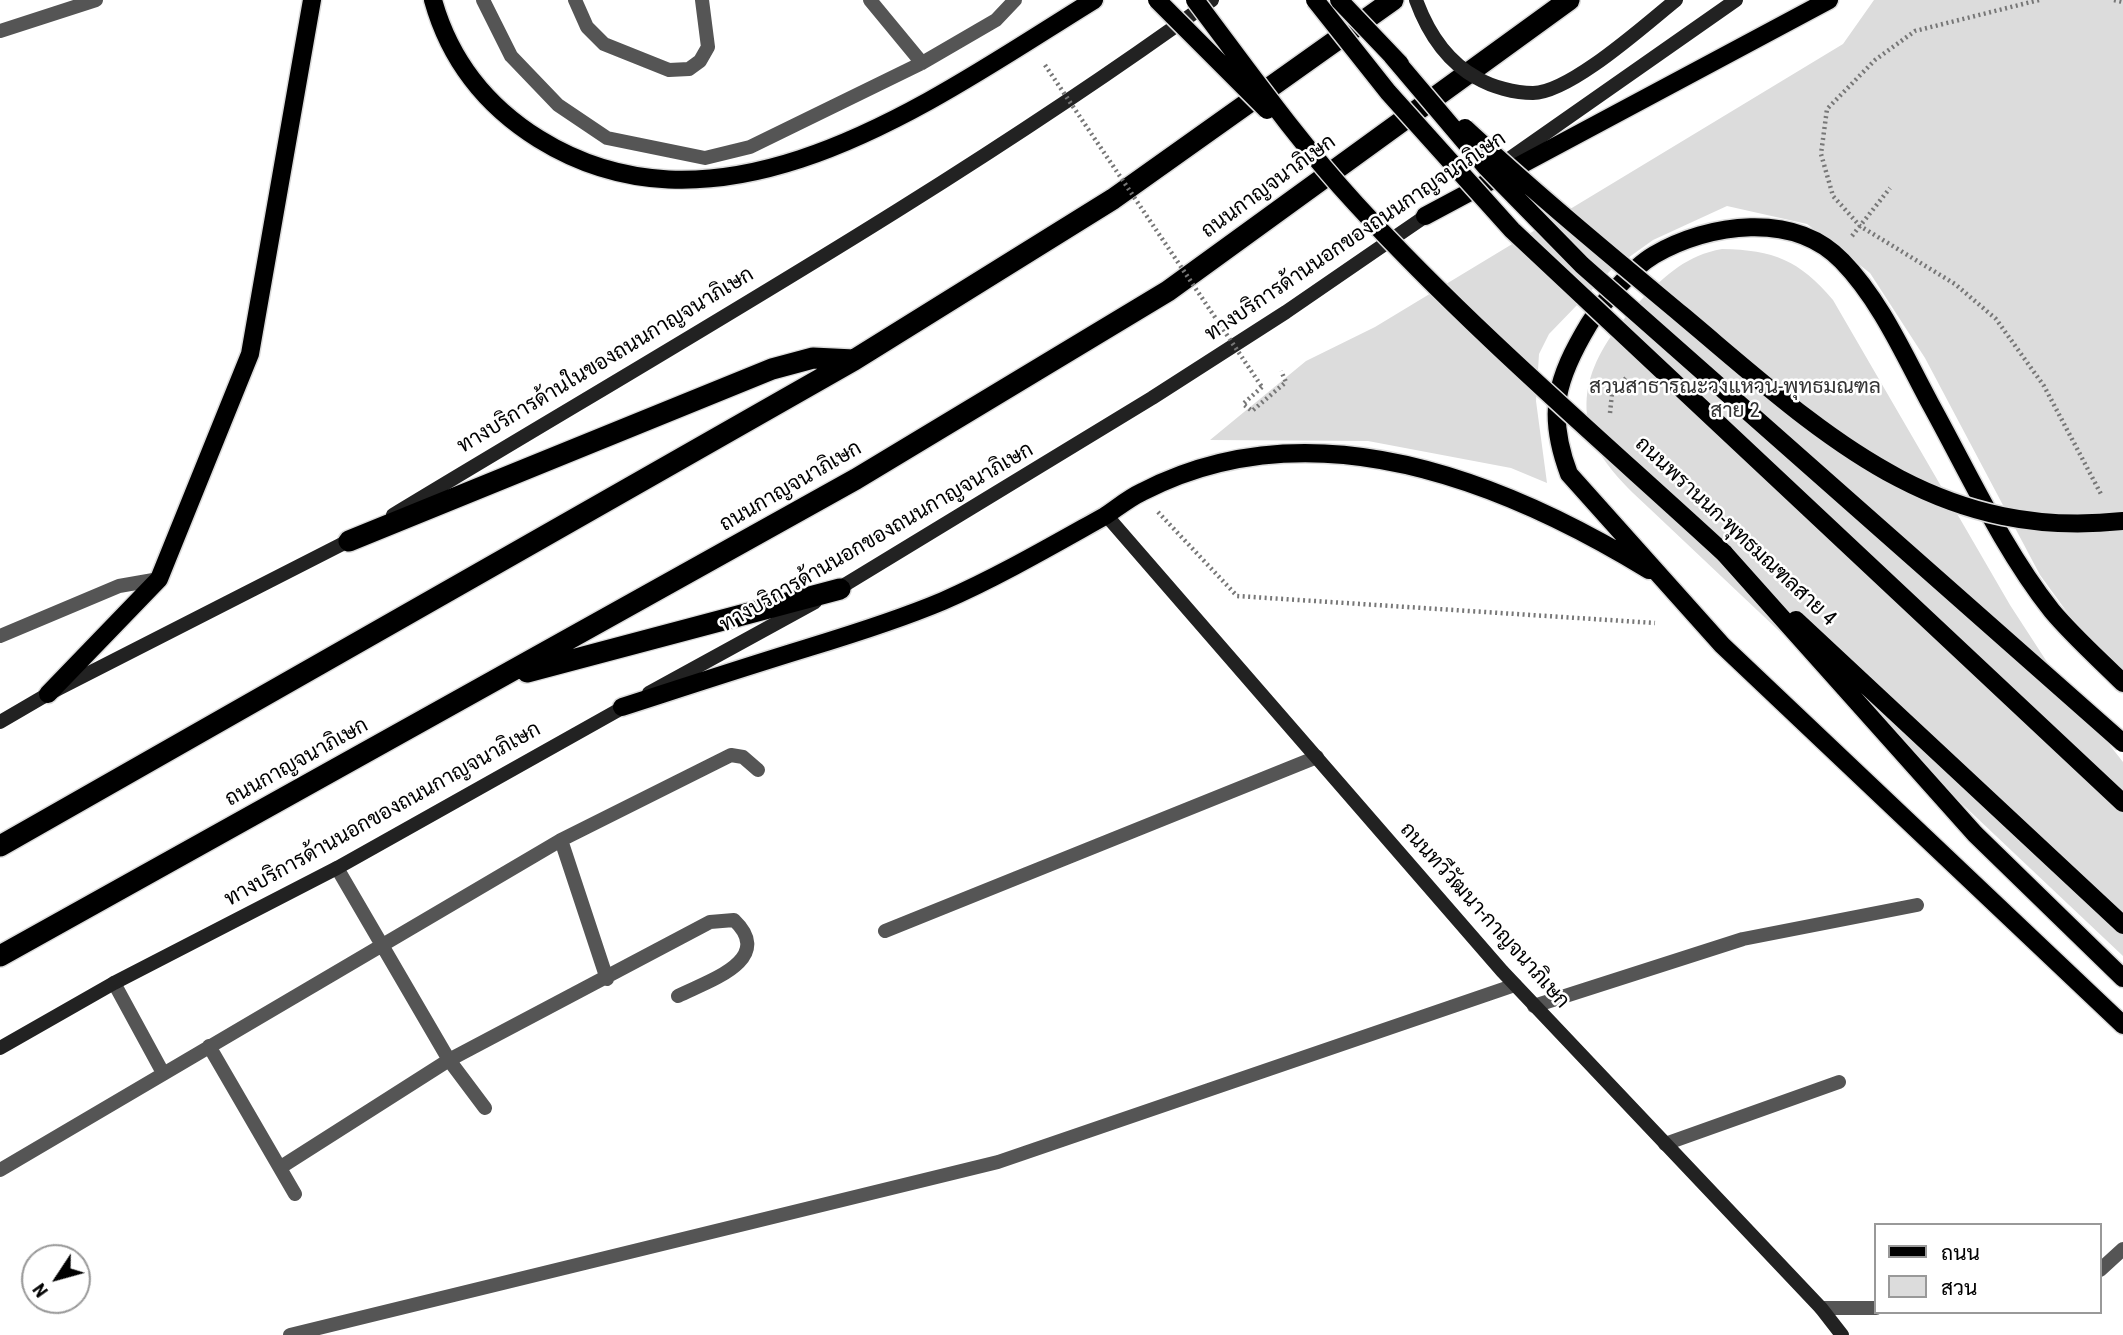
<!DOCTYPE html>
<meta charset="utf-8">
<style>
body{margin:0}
#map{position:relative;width:2123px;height:1335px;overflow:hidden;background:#fff;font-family:"Roboto Condensed",Sarabun,sans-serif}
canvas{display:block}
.legend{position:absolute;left:1874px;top:1223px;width:228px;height:91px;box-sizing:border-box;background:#fff;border:2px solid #999;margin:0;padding:9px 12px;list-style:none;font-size:21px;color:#000}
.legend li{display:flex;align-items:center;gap:14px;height:35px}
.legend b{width:35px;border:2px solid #999}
.north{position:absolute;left:21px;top:1244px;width:70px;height:70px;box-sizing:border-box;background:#fff;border:2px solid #999;border-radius:50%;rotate:234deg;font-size:19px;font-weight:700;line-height:28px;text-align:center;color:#000}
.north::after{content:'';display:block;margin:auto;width:24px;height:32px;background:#000;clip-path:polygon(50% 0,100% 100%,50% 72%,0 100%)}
</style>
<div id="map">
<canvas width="2123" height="1335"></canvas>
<ul class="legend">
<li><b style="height:9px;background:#000"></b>ถนน</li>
<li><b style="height:19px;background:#dcdcdc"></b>สวน</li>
</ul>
<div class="north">N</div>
</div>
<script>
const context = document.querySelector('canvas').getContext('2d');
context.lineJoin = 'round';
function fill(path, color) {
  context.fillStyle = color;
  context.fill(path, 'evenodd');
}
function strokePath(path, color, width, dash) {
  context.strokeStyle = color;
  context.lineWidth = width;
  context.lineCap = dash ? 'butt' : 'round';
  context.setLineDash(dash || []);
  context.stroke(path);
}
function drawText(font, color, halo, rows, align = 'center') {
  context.font = font + ' "Roboto Condensed",Sarabun,sans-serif';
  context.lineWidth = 5;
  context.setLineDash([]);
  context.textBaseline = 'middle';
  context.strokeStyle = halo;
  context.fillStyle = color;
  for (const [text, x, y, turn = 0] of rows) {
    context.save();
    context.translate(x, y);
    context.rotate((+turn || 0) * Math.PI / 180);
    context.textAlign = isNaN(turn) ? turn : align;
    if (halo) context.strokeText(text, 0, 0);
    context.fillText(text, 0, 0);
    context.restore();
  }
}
fill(new Path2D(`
 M1874 0H2123V670L2080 630 2040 575 1925 358 1870 273 1807 224 1727 206 1653 240 1611 270 1549 334 1539 354 1536 401 1547 483 1511 468 1368 441 1210 440 1306 361 1375 327 1843 44Z
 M1722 249C1774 250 1799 260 1833 300L2010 605 2060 682 2123 762V956L1649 508C1635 495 1620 481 1608 465 1563 403 1596 347 1642 299 1666 275 1687 255 1722 249Z`), '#dcdcdc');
const primary = new Path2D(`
 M433 0C450 61 486 106 539 139 726 255 938 96 1094 0
 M1425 216 1829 0
 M1724 553 1975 834 2123 978
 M1796 620 2123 925
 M2123 683C2099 659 2074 637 2052 611 2003 549 1969 474 1931 405 1905 357 1881 301 1842 261 1794 211 1709 223 1654 255 1632 268 1602 303 1589 324 1556 379 1546 413 1569 474L1722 645 2123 1025
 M48 694 159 579 250 354 312 0
 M622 707C684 687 745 667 807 648 853 634 898 620 943 601 998 577 1053 545 1105 516 1117 508 1129 498 1142 492 1310 405 1500 479 1649 570`);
const highway = new Path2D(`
 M349 541 772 369 813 358 854 360
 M527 672 840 589
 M0 846 854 360 1113 199 1393 0
 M0 956 856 479 1168 291 1569 0`);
strokePath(primary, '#dbdbdb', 21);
strokePath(highway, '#dbdbdb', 24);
strokePath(new Path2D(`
 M2039 0 1915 31 1875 60 1827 109 1821 154 1833 196 1860 226 1955 284 1996 319 2044 386 2102 496
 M2114 0 2123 2
 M1852 236 1890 188
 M1262 387 1243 404 1252 411 1286 382 1281 371
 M1610 413 1612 393 1628 376
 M1158 512 1237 596 1655 623`), '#777', 4.5, [2, 3.5]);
strokePath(new Path2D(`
 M483 0 511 56 558 105 607 138 705 158 750 147 922 63 996 20 1015 0
 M575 0 587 27 604 44 669 70 689 69 700 61 708 47 702 0
 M870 0 922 63
 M0 636 119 586 159 579
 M561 840 607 979
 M337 868 449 1060 485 1108
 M885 931 1317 757
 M114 983 163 1073
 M209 1046 295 1194
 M281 1167 449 1060 710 922 734 920C776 960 708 981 678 996
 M0 1170 561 840 731 755 743 757 758 770`), '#555', 14);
strokePath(new Path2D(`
 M0 31 96 0
 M1534 1006 1743 939 1917 905
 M1665 1144 1839 1082
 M2100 1270 2123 1249
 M1821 1308H1876
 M290 1335 998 1162 1515 985`), '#555', 14);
strokePath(new Path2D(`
 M1496 168 1736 0
 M393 515C667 349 953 188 1212 0
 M1106 515 1502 971 1821 1308 1842 1335
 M833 592 1152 398 1286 312 1433 211
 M649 693 815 602
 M0 722 48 694 354 538
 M0 1048 114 983 337 868 631 703`), '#222', 14);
strokePath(primary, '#000', 18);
strokePath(highway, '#000', 21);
const primaryBridge = new Path2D(`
 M1157 0 1267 110
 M1195 0C1247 69 1297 140 1356 204 1470 328 1600 439 1724 553
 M1315 0 1388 92 1512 230 2123 803
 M1339 0 1400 64
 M1392 56 1486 167 1582 265 2123 743
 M1465 128C1535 193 1609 254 1682 315 1818 429 1931 542 2123 521`);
strokePath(primaryBridge, '#dbdbdb', 21, []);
strokePath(new Path2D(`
 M1045 65 1262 387`), '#777', 4.5, [2, 3.5]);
strokePath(new Path2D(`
 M1416 0C1428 33 1446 61 1477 78 1492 87 1515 93 1533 93 1570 93 1646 24 1676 0`), '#222', 14);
strokePath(primaryBridge, '#000', 18);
drawText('21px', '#000', '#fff', [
 ["ถนนกาญจนาภิเษก",1269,187,-36],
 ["ทางบริการด้านนอกของถนนกาญจนาภิเษก",1356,237,-34],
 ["ทางบริการด้านในของถนนกาญจนาภิเษก",606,361,-31],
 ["ถนนกาญจนาภิเษก",791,487,-30],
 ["ถนนพรานนก-พุทธมณฑลสาย 4",1735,532,43],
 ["ทางบริการด้านนอกของถนนกาญจนาภิเษก",877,538,-30],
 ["ถนนกาญจนาภิเษก",297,763,-29],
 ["ทางบริการด้านนอกของถนนกาญจนาภิเษก",383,815,-29],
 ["ถนนทวีวัฒนา-กาญจนาภิเษก",1484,916,48]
]);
drawText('21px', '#333', '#fff', [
 ["สวนสาธารณะวงแหวน-พุทธมณฑล",1735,388],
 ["สาย 2",1735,412]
]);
</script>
